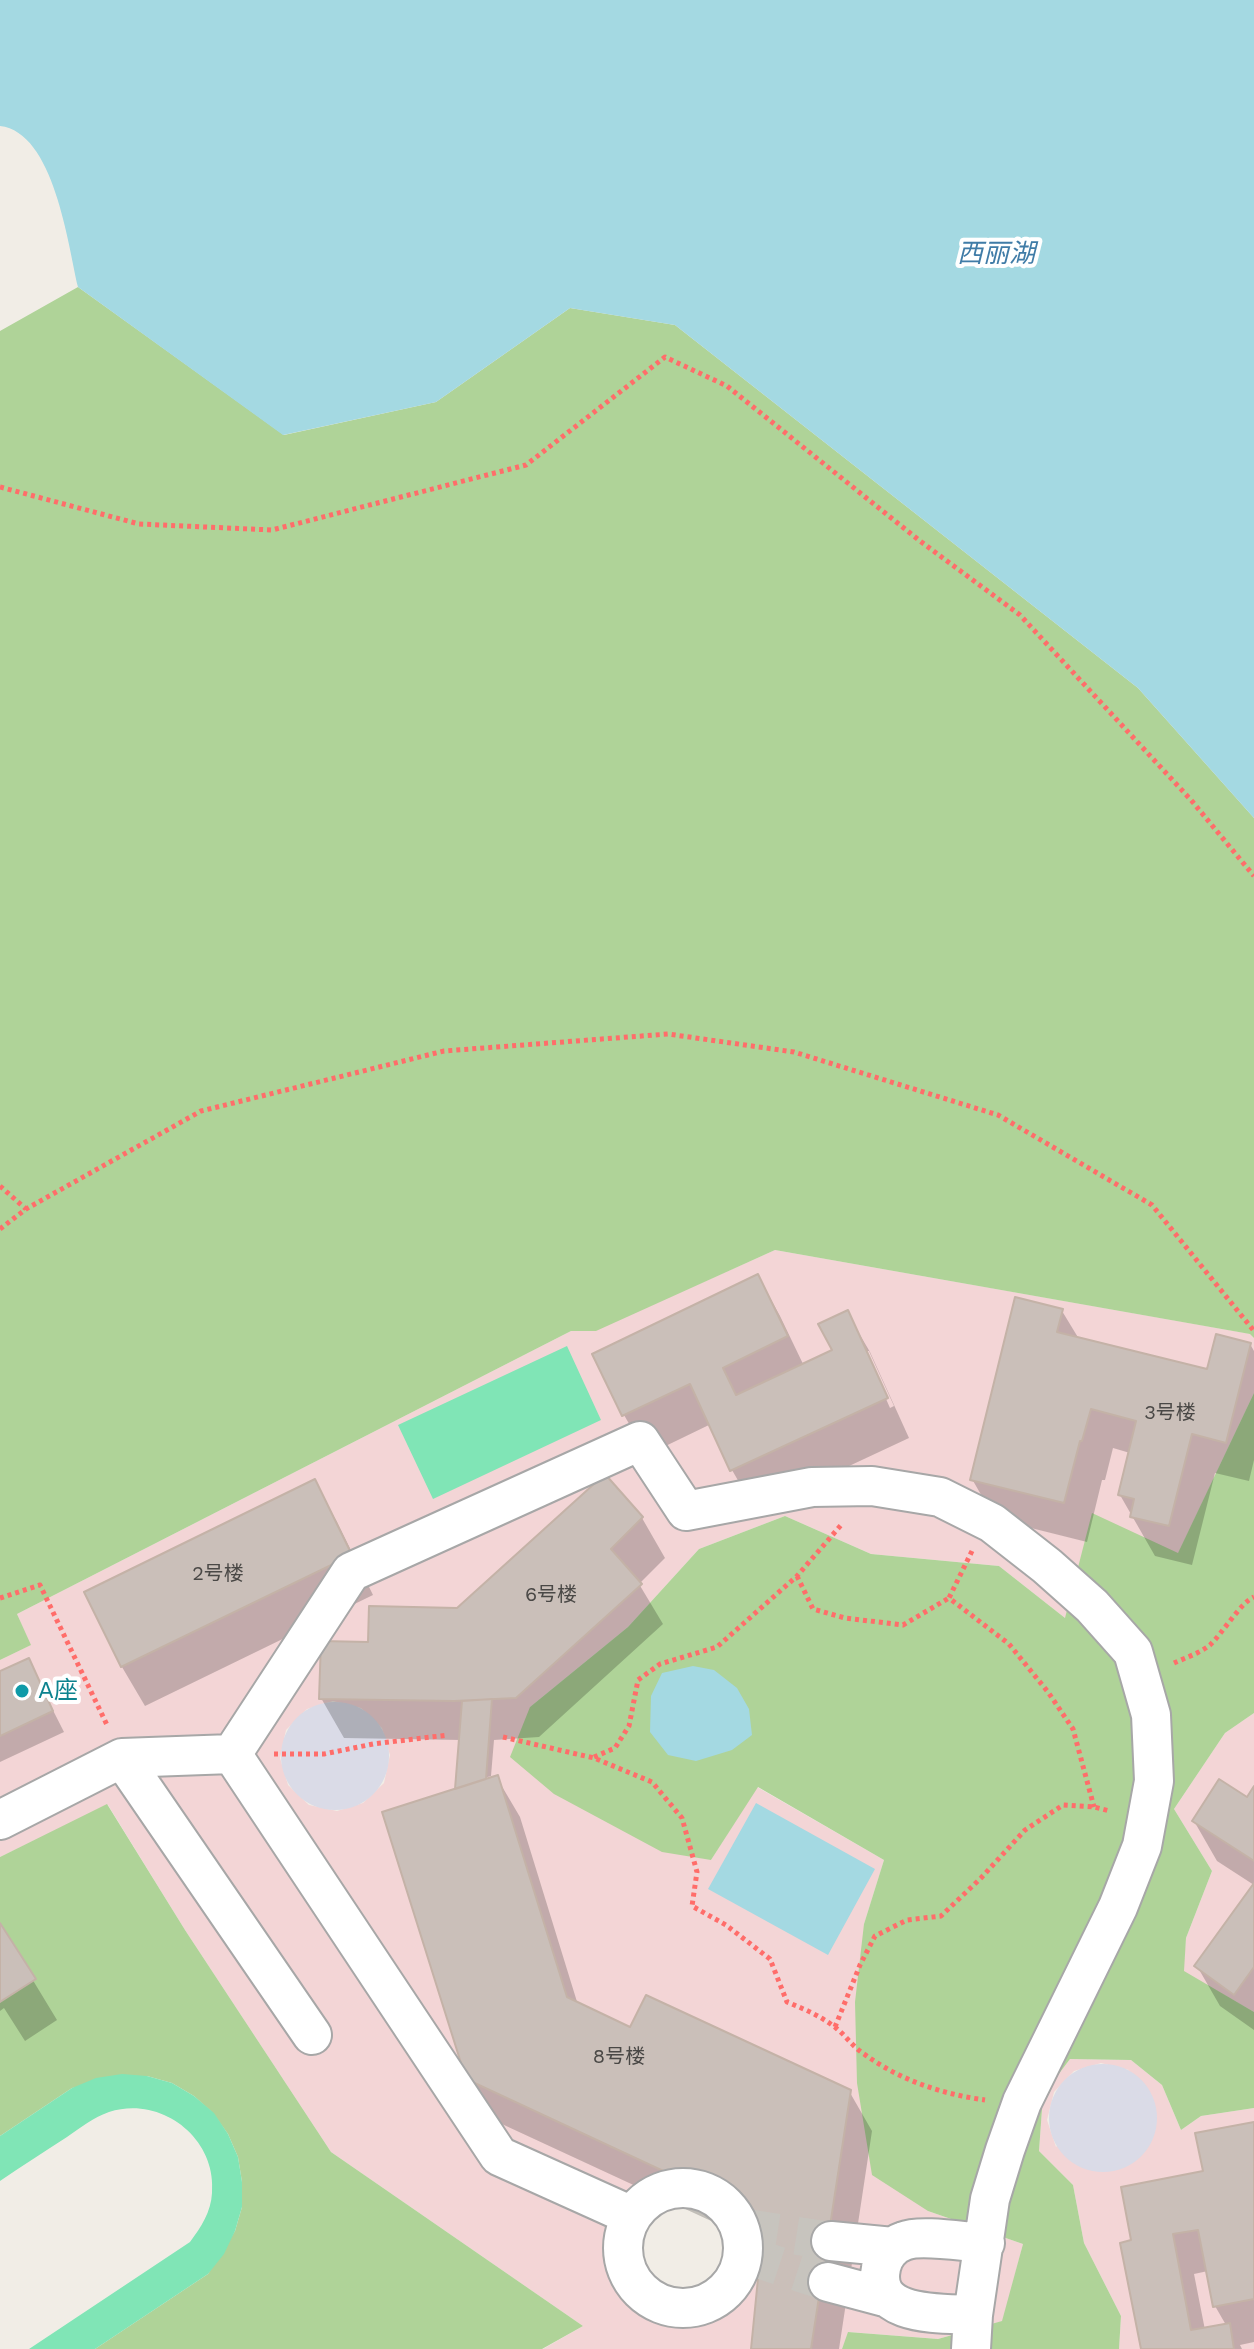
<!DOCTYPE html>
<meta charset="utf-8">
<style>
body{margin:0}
canvas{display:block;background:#f1ede6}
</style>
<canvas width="1254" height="2349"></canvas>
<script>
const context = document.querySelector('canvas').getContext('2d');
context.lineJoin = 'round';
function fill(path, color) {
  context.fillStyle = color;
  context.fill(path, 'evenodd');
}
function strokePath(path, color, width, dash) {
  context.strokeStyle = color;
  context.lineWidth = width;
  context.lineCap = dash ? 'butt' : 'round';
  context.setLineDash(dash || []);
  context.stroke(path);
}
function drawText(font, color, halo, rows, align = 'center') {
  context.font = font + ' "Work Sans","Noto Sans SC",sans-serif';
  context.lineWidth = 8;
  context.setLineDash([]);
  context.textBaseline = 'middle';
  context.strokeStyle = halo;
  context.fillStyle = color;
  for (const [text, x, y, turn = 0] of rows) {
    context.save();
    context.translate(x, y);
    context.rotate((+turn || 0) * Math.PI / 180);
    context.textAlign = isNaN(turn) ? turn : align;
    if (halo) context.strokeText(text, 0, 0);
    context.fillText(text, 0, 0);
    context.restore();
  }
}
fill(new Path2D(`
 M775 1250 1251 1334 1254 1338V1393L1178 1554 1065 1618 999 1566 871 1554 785 1516 699 1549 628 1627 530 1707 711 1860 757 1787 884 1860 864 1924 928 2211 1023 2244 1003 2321 938 2339 849 2332 842 2349H543L583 2326 331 2152 185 1930 108 1805 0 1857V1660L30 1645 17 1614 571 1331 596 1330ZM333 1701 361 1708 382 1728 390 1755 384 1783 363 1803 337 1811 309 1805 288 1785 280 1758 286 1730 307 1709ZM676 2188 703 2190 726 2205 740 2227 743 2254 735 2280 716 2299 691 2308 664 2305 641 2291 626 2268 623 2242 632 2216 651 2197Z
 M1254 1713V2012L1183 1972 1186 1938 1212 1871 1174 1809 1225 1733Z
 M1070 2059 1131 2060 1162 2085 1181 2130 1201 2116 1254 2108V2349H1119L1121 2316 1084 2243 1073 2185 1039 2151 1043 2095ZM1101 2063 1129 2070 1056 2147 1047 2120 1054 2092 1074 2071Z`), '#f3d5d6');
fill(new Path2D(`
 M78 287 284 435 436 402 570 308 675 325 1138 688 1254 818V1338L1250 1334 775 1250 596 1331H571L17 1614 31 1645 0 1660V331Z
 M1254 1393V1713L1225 1733 1174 1809 1212 1871 1186 1938 1184 1971 1254 2012V2108L1201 2116 1181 2130 1162 2085 1131 2060 1070 2059 1043 2095 1039 2151 1073 2185 1084 2243 1121 2316 1119 2349H842L848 2332 938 2339 1002 2321 1023 2244 928 2211 872 2175 857 2083 855 2002 864 1924 884 1860 758 1787 711 1860 662 1852 554 1794 510 1757 530 1707 628 1627 699 1549 785 1516 871 1554 999 1566 1065 1618 1092 1513 1178 1553Z
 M107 1804 185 1930 331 2152 583 2326 542 2349H95L208 2274 235 2231 242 2207V2182L238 2157 228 2134 213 2113 194 2096 172 2083 147 2076 72 2088 0 2136V1857Z`), '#afd398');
fill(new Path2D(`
 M567 1346 601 1420 433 1499 398 1425Z
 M122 2074 147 2076 172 2083 194 2096 214 2113 228 2134 238 2157 242 2182V2207L235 2231 224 2254 208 2274 95 2349H29L190 2242C201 2227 211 2212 212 2193 217 2138 161 2095 109 2112 94 2117 80 2128 67 2137 45 2151 22 2166 0 2181V2136L72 2088 96 2078Z`), '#80e5b6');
fill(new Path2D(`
 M281 1756a54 54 0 1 1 108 0a54 54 0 1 1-108 0Z
 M1049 2118a54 54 0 1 1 108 0a54 54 0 1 1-108 0Z`), '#dadbe7');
fill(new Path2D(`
 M0 0H1254V818L1138 688 675 325 570 308 436 402 283 435 78 287C68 244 54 132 0 126Z
 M693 1666 714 1670 737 1688 749 1709 752 1735 732 1750 696 1761 668 1755 650 1732 651 1696 662 1673Z
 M756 1803 875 1869 828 1955 708 1889Z`), '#a4d9e2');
fill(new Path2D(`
 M758 1276 780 1316 804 1366 835 1351 847 1313 870 1352 909 1438 755 1510 732 1470 711 1424 647 1455 624 1415 595 1355ZM865 1351H869L894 1406 890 1408Z
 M1062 1311 1079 1339 1208 1371 1250 1344 1254 1351V1460L1249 1481 1215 1473 1192 1565 1155 1556 1120 1495 1130 1453 1113 1448 1105 1480H1102L1087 1542 995 1519 972 1479Z
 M314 1482 337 1522 373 1595 145 1706 122 1667 87 1593Z
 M642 1518 665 1558 639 1584 663 1624 539 1737 494 1740 491 1776 460 1785 497 1778 520 1817 578 2005 631 2029 849 2091 872 2131 839 2349H753L763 2245 491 2119 468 2079 458 1790 461 1740 344 1738 321 1698 369 1644 458 1610Z
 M28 1661 64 1732 0 1762V1674Z
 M1254 1790V1885L1217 1861 1194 1821 1248 1800Z
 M1254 1886V2030L1220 2006 1197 1966Z
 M0 1926 57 2020 25 2041 4 2008 0 2011Z
 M1254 2124V2342L1240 2345 1242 2349H1143L1133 2242ZM1208 2271 1215 2306 1226 2325 1205 2330 1194 2274Z`), '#0003');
const building = new Path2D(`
 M758 1274 788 1336 723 1368 736 1395 832 1350 818 1324 848 1310 888 1398 730 1471 690 1384 622 1416 592 1354Z
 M1015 1297 1063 1309 1057 1332 1207 1369 1216 1334 1251 1343 1226 1443 1192 1434 1169 1526 1130 1517 1134 1499 1118 1495 1136 1421 1091 1409 1082 1441H1080L1064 1503 970 1480Z
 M605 1474 643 1517 611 1549 642 1584 516 1698 454 1701 319 1699 321 1641 368 1642 369 1606 457 1608Z
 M315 1479 352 1555 121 1667 84 1592Z
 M29 1658 53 1711 0 1736V1671Z
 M492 1699 486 1779 455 1789 462 1701Z
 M498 1775 567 1997 630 2027 646 1995 851 2090 811 2349H751L764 2218 466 2079 382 1812Z
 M1219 1779 1247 1797 1254 1786V1861L1192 1821Z
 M1254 1883V1967L1234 1995 1194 1966Z
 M0 1923 36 1979 0 2002Z
 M1254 2122V2299L1213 2307 1198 2230 1173 2234 1191 2330 1230 2323 1234 2349H1141L1120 2243 1131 2240 1121 2187 1203 2171 1195 2133Z`);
fill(building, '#cabfb9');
strokePath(building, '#c4b2a7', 2);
strokePath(new Path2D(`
 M740 2227 831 2241
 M743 2254 828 2282`), '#c7c4be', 38, [38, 19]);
const minor = new Path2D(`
 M232 1754 351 1572 640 1441 686 1511 812 1487 872 1486 940 1497 992 1523 1047 1566 1092 1606 1133 1652 1151 1715 1154 1781 1142 1846 1118 1907 1022 2102 1005 2150 990 2199 973 2315 971 2349
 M122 1758 312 2035
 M0 1820 122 1758 232 1754 499 2156 632 2216
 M623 2248a60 60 0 1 1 120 0a60 60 0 1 1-120 0Z
 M831 2241 893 2247
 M828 2282 888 2298
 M973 2315C942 2313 871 2318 881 2268 883 2256 892 2245 904 2241 921 2234 965 2242 985 2243`);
strokePath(minor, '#a7a7a7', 42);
strokePath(new Path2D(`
 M0 487 139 524 272 530 526 465 665 357 727 386 920 541 1020 615 1191 800 1254 876
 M0 1186 26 1209
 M0 1229 26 1209 201 1111 444 1051 668 1034 794 1052 998 1115 1152 1205 1254 1331
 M972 1551 949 1598 1009 1644 1048 1692 1073 1729 1094 1807
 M797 1576 813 1609 845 1618 903 1625 949 1598
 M0 1598 40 1585 108 1727
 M1174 1663C1185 1658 1200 1653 1210 1645 1222 1634 1241 1602 1254 1597
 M503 1737 594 1758 652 1782 682 1818 697 1872 692 1906 726 1925 770 1959 787 2002C804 2009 821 2016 836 2028 846 2036 853 2047 864 2054 900 2080 941 2094 985 2100
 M274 1754H324L373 1744 448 1735
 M594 1757 615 1748 629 1726 638 1680 660 1664 717 1647 797 1576 842 1524
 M835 2027 860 1965 875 1936 907 1920 941 1916 981 1878 1025 1830 1063 1805 1094 1807 1110 1811`), '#ff6d6a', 5, [4, 4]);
strokePath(minor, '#fff', 38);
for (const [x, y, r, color] of [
 [22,1691,8,"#0f9aa8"]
]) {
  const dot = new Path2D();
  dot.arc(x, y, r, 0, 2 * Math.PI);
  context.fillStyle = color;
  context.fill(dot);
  strokePath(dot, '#fff', 3);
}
drawText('20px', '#4a4846', null, [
 ["3号楼",1170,1413],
 ["2号楼",218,1574],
 ["6号楼",551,1595],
 ["8号楼",619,2057]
]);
drawText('24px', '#0d838f', '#fff', [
 ["A座",38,1691]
], 'left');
drawText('italic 26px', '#407ca7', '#fff', [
 ["西丽湖",996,254]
]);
</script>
